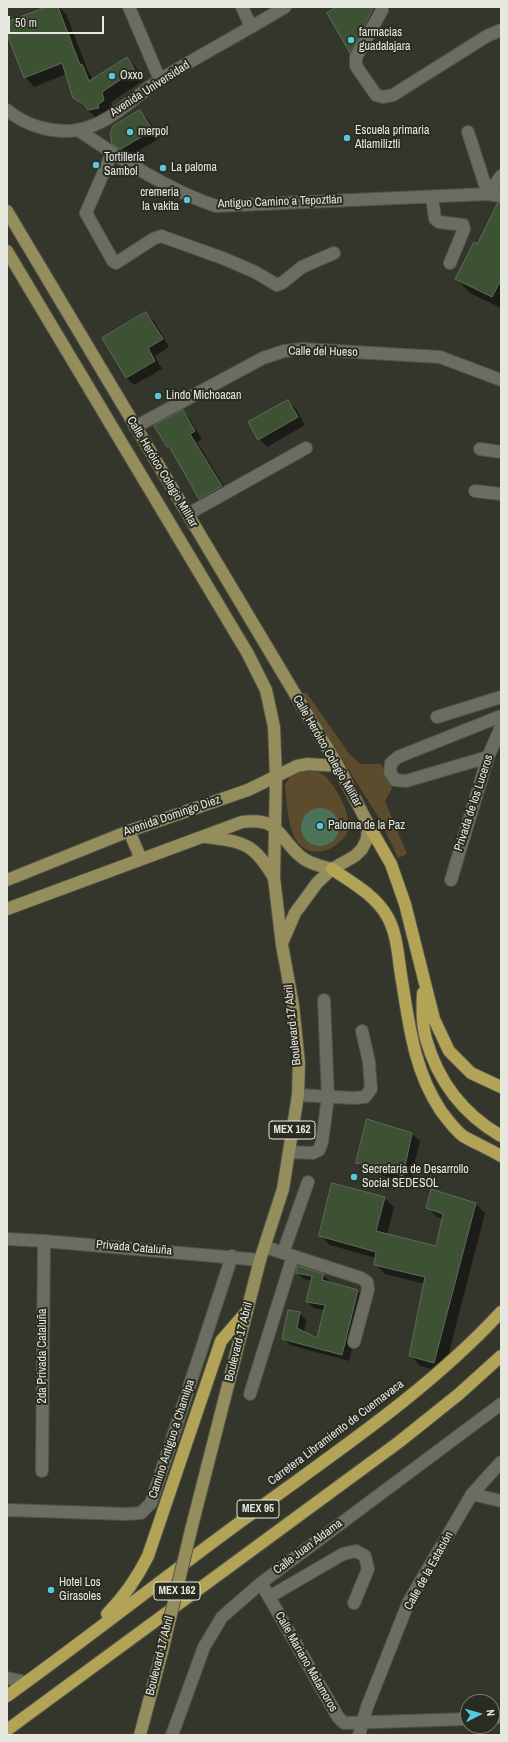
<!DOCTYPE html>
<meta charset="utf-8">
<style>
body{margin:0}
#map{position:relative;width:508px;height:1742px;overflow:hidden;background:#34362b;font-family:"Archivo Narrow",sans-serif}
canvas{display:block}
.frame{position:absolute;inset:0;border:8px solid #e7e9e1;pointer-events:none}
.north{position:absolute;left:460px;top:1694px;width:40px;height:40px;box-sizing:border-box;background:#2a2c21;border:1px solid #76786e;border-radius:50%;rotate:84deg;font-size:11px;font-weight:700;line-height:16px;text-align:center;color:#e7e9e1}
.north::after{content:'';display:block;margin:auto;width:14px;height:18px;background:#55cadf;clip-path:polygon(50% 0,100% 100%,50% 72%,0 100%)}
.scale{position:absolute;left:8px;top:16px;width:96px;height:18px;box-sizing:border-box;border:2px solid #e7e9e1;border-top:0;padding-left:5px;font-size:12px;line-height:14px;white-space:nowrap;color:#e7e9e1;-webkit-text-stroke:3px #2a2c21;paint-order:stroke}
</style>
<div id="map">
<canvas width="508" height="1742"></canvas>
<div class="frame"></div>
<div class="north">N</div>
<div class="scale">50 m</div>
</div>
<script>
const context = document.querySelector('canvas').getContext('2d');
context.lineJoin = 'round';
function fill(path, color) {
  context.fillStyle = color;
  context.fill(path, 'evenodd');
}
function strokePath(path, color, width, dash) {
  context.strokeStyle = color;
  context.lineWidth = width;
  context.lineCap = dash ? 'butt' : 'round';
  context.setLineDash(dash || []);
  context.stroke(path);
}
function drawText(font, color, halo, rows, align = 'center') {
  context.font = font + ' "Archivo Narrow",sans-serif';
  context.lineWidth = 4;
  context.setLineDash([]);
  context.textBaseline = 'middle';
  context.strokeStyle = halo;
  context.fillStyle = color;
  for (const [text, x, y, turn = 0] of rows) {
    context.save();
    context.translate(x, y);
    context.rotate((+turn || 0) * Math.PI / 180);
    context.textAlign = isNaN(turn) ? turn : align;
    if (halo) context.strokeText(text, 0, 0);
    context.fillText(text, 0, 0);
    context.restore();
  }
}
fill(new Path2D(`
 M306 692 350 755 361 764H381L392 788 385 801 407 854 398 858 379 818 301 694Z
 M305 768C312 769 319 771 325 776 336 786 354 818 347 833 343 841 331 850 323 851 287 857 288 810 285 785L291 775Z`), '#5d4b2e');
fill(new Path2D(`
 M301 827a19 19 0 1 1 38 0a19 19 0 1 1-38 0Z`), '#4d725a');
fill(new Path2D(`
 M50 7H59L66 14 88 71 93 80 127 58 136 67 144 80 111 102 113 110 98 119 74 98 66 74 34 87 25 77 7 31V23Z
 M340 7H383L357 59 351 52 328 13Z
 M140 111 148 119 160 138 129 156 113 143Z
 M501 204V308L470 293 456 278 478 245Z
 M146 313 154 321 169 347 155 356 162 369 134 385 127 378 104 338Z
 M288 401 296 409 305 425 267 447 259 439Z
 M183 411 190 419 202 439 197 442 229 494 207 506 200 499 174 453 168 447 155 426Z
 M367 1121 412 1134 420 1141 410 1183 365 1171 357 1163Z
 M384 1198 394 1207 387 1235 437 1247 443 1219 437 1217 427 1207 476 1204 485 1213 444 1372 420 1366 411 1356 425 1284 385 1274 375 1264 376 1258 330 1245 320 1235Z
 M297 1273 323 1275 330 1281 329 1283 358 1291 364 1298 349 1361 290 1345 283 1338 299 1313 306 1320 304 1333 317 1340 325 1310 314 1308 307 1302 312 1281 304 1279Z`), '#0007');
const building = new Path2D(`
 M47 7H58L80 65 82 64 89 81 127 57 135 70 102 92 104 100 98 105 99 108 88 110 83 104 73 98 62 63 24 78 7 34V22Z
 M337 7H374L350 53 327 13Z
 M140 110 153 130 121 149 112 144 110 134 113 126Z
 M498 203H501V280L492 297 455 279 474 242 477 244Z
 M146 312 163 339 148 348 155 361 126 378 102 338Z
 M288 400 298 417 258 440 248 422Z
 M183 410 195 431 190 434 222 486 199 499 169 446 167 447 154 426Z
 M367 1119 412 1133 403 1176 356 1163Z
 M332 1183 385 1197 376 1231 436 1246 443 1214 426 1208 431 1189 476 1203 434 1363 409 1356 425 1277 374 1265 376 1252 319 1236Z
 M298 1266 324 1274 322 1280 358 1290 342 1355 282 1339 288 1310 300 1312 297 1328 317 1338 325 1305 306 1302 312 1276 296 1273Z`);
fill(building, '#3d5233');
strokePath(building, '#61695d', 1);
const minor = new Path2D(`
 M129 7 160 80
 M242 7 251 27
 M382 7V10L356 57V66L376 95 383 97 393 95 487 36 501 30
 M7 110C26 126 54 134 78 130 111 124 134 96 161 79 202 54 244 32 285 7
 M78 130C120 158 167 190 216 206L488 194 501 196
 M468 132 488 194
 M112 153 86 213 113 261 116 263 153 239 161 236 225 259 255 272 277 285 282 283 302 267 334 253
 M488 194 501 176
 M432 197 435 219 439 222 463 225 464 229 450 263
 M135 427 263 358 284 351 303 349 440 357 501 380
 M480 449 501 452
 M475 491 501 494
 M188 514 306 448
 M437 717 501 697
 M488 757 406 781 395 780 390 772 391 763 398 757 501 716
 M451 880 488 757 501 727
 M298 1095 354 1098 365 1097 371 1089 369 1062 362 1031
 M289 1152 313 1153 319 1150 322 1142 328 1097 324 1000
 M7 1239 44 1241 260 1260
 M265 1247 361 1278 367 1282 368 1290 354 1342
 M283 1253 308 1182
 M250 1394 293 1256
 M42 1471 44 1241
 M472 1494 501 1501
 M7 1510 126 1514 141 1513 151 1503 232 1256
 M261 1583 338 1717 344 1723 468 1719
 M269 1597 343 1554 356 1551 365 1556 368 1569 354 1603
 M7 1678 26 1682
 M492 1718 501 1717
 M172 1735 204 1647 222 1617 261 1583 501 1404
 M359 1735 367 1707 409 1601 472 1494 501 1462`);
const major = new Path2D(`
 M7 211 338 766 368 824 367 839 362 849 355 856 332 869 317 883 295 913 282 943
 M7 251 248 654 266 690 274 727 276 777 274 878 282 945 293 1005 299 1063 298 1095 283 1189 260 1260 191 1530
 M129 831 138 852 139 859
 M205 837C244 842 254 843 274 878
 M7 880 129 831 248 790 297 766 308 764 338 766
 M7 909 242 822C280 817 277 836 300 856 309 864 321 866 332 869
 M140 1735 162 1652`);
const highway = new Path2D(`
 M368 824 391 864 405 904 434 1019 449 1051 471 1073 501 1087
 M332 869C351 882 375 895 387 916 397 933 398 956 401 975 409 1023 413 1069 441 1111 447 1119 455 1130 463 1136 475 1143 489 1149 501 1156
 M423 993C422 1008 422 1024 426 1039 438 1081 463 1114 501 1136
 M107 1614C125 1596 137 1578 148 1556L221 1341 247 1311
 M7 1696C88 1638 166 1576 247 1517 334 1453 427 1392 501 1312
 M7 1730 399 1442 459 1394 501 1356`);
strokePath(minor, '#515349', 14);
strokePath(major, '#515349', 14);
strokePath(highway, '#515349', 14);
strokePath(minor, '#6a6d60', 12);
strokePath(major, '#958d5b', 12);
strokePath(highway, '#b2a357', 12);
const majorBridge = new Path2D(`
 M162 1652 191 1530`);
strokePath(majorBridge, '#515349', 14, []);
strokePath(majorBridge, '#958d5b', 12);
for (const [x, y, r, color] of [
 [351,40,4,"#55cadf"],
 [112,76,4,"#55cadf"],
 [130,132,4,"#55cadf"],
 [347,138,4,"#55cadf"],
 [96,165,4,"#55cadf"],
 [163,168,4,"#55cadf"],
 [187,200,4,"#55cadf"],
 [158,396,4,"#55cadf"],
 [320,826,4,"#55cadf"],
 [354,1177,4,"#55cadf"],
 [51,1590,4,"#55cadf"]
]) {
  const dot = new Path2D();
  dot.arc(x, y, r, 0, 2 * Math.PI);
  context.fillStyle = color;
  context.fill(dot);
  strokePath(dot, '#2a2c21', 1.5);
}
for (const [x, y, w] of [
 [292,1130,46],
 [258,1509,42],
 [177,1591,46]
]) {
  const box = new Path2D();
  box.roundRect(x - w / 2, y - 9, w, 18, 3);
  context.fillStyle = '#2a2c21';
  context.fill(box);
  strokePath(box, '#e7e9e1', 1);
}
drawText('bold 11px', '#e7e9e1', null, [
 ["MEX 162",292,1130],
 ["MEX 95",258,1509],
 ["MEX 162",177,1591]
]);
drawText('12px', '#e7e9e1', '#2a2c21', [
 ["farmacias",359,33],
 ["guadalajara",359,47],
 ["Oxxo",120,76],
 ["Escuela primaria",355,131],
 ["Atlamiliztli",355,145],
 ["merpol",138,132],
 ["Tortillería",104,158],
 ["Sambol",104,172],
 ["La paloma",171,168],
 ["cremeria",179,193,"right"],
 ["la vakita",179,207,"right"],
 ["Lindo Michoacan",166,396],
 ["Paloma de la Paz",328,826],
 ["Secretaría de Desarrollo",362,1170],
 ["Social SEDESOL",362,1184],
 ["Hotel Los",59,1583],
 ["Girasoles",59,1597]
], 'left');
drawText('12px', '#e7e9e1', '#2a2c21', [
 ["Avenida Universidad",150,89,-33],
 ["Antiguo Camino a Tepoztlán",280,202,-2],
 ["Calle del Hueso",323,352,1],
 ["Calle Heróico Colegio Militar",162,472,59],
 ["Calle Heróico Colegio Militar",327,751,60],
 ["Privada de los Luceros",474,803,-72],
 ["Avenida Domingo Diez",172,816,-19],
 ["Boulevard 17 Abril",293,1025,-96],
 ["Privada Cataluña",134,1248,5],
 ["Boulevard 17 Abril",239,1342,-76],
 ["2da Privada Cataluña",43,1356,-90],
 ["Carretera Libramiento de Cuernavaca",336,1433,-37],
 ["Camino Antiguo a Chamilpa",172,1439,-72],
 ["Calle Juan Aldama",308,1547,-37],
 ["Calle de la Estación",429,1571,-61],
 ["Boulevard 17 Abril",160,1656,-76],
 ["Calle Mariano Matamoros",306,1662,60]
]);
</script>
